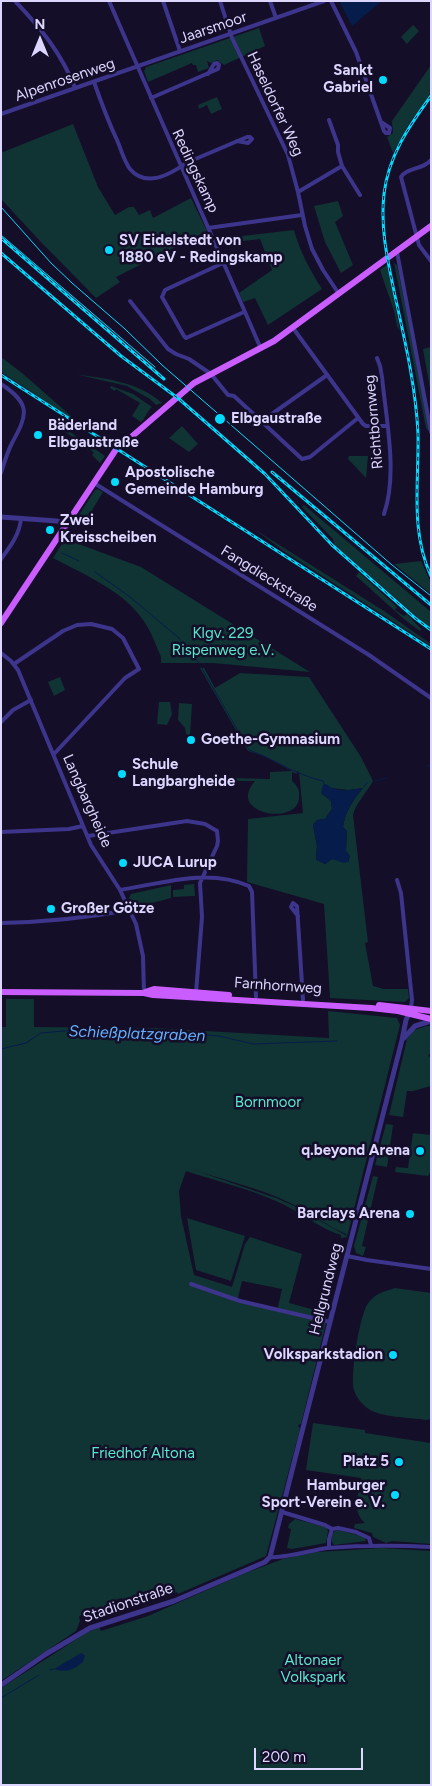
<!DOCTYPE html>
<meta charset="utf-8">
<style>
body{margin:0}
#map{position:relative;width:432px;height:1786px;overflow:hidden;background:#140e29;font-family:Figtree,sans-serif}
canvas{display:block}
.frame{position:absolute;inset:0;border:2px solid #ddd6ff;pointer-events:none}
.north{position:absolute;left:15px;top:15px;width:50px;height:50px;-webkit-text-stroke:4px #140e29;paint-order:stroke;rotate:0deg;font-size:14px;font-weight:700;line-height:20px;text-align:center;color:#ddd6ff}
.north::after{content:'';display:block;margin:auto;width:18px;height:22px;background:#ddd6ff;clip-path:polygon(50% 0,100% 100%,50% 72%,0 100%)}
.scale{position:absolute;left:254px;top:1748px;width:109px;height:22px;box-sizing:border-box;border:2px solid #ddd6ff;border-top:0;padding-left:6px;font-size:15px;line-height:18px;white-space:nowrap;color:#ddd6ff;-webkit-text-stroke:4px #140e29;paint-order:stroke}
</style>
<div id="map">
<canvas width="432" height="1786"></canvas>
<div class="frame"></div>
<div class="north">N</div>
<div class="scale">200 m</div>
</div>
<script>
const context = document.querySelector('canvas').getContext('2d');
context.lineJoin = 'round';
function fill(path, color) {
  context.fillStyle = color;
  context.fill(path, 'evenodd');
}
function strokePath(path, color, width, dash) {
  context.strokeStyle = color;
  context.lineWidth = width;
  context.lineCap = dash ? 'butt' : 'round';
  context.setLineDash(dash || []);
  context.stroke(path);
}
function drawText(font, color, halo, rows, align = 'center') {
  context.font = font + ' Figtree,sans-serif';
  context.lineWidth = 5;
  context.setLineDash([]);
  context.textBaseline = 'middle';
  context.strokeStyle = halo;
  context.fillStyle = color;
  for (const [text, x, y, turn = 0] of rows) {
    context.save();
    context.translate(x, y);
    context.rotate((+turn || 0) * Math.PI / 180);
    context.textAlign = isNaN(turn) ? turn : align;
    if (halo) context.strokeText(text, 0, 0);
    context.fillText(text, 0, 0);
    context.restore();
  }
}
fill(new Path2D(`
 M413 25 419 31 407 44 401 37Z
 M259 28 265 46 224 65 217 60 211 63 207 61 209 68 198 72 196 65H193L192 63 148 82 144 71 146 67Z
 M431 65V93L410 122 393 153 387 137 393 133 392 121Z
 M217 97 222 109 211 114 207 105 199 109 198 105Z
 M73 124 98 187 115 215 129 207H134L139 215 150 210 153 218 191 198 207 231 116 277 120 282 96 298 40 241 1 199V150L3 152Z
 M338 201 343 216 335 222 353 265 341 273 325 242 314 206Z
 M294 230C300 252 310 270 322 289L268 325 255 298 243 302 239 293 272 270 260 239 219 244 216 239Z
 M394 263 397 265 431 433 426 428Z
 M387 265 400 331 397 326 394 311 380 270Z
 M431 347V394L423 349Z
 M1 357 22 373 71 416 70 417 1 372Z
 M75 374C106 379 137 381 162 403L156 405 150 399 127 386Z
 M111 386 133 394 152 407C146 412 146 418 141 422L132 416 140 403 116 389 115 391 110 388Z
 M182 426 198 444 189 452 169 438Z
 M63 427 105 456 100 463 92 455 94 453 89 448 87 450V447L81 442 79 445 76 443 77 440 61 429Z
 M349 456H368L366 478 348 459Z
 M98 489 103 492 86 520 82 518 76 527 72 526 95 490Z
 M304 505 431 612V629L334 544 333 539 302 507Z
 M254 529 384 611 431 644V646L285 552Z
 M65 539 141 567 310 672 213 663H161V657C155 643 150 628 140 616 121 590 81 573 53 558Z
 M421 561 431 583V594L394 564Z
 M359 572 397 607 395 610 404 616 407 614 421 629 420 631 405 620 356 576Z
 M200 668H204L215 688 240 673 309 677 361 757 373 781C368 790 355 805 353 815L368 942 365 943 373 986 384 989H408L409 998 405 1002 330 998 324 904 247 882 248 819 303 813 299 772 297 771V774L292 772V781C298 786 300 791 299 799 296 826 226 814 255 781H230V778L270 779V772L292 771 264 756 248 751ZM330 788 349 790 363 788C353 800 345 812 343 827L347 831 346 851 350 856 348 862 332 859 325 864 317 860 316 858 317 846 313 825 317 820 325 819 332 809 331 801 321 793Z
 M60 677 65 690 54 696 48 682Z
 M159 702H170L172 714 167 725 157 724Z
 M179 703 192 704 190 736 186 734 185 728 178 720Z
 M194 884 195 896 173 897V890L184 889V885Z
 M171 885V898L133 908 129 898 131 894Z
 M6 999H34V1027L153 1028 329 1038 328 1011 397 1018 400 1025 347 1237 341 1238V1235C318 1228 298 1210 276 1201 247 1188 216 1181 186 1171L179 1191 181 1216 194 1275 232 1287 245 1244 250 1237 302 1254 289 1303 326 1313V1323L301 1424 298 1425 300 1429 266 1556 178 1594 177 1592 159 1598 158 1597 155 1598 154 1594 124 1603 122 1598 107 1602 108 1607 79 1616 80 1621 76 1631 1 1681V1027H6ZM191 1169C223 1180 261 1188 292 1204 311 1213 327 1226 346 1234L347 1236 292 1205 276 1198ZM242 1281 282 1289 277 1311 237 1302Z
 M427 1026H431V1052L428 1056 431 1057V1086L413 1091H407L403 1117 389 1115 407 1039 414 1030Z
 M386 1124 393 1125 387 1167 375 1165Z
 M413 1133 431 1135V1171L428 1176 395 1172 396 1167 408 1168Z
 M373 1176 378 1177 362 1246 366 1247 363 1256 356 1253 354 1246Z
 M187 1218 245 1236 231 1281 196 1270Z
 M395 1288 431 1293V1419L426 1420C410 1417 380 1418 367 1408 362 1404 356 1397 354 1390 350 1375 359 1319 367 1305 373 1294 385 1291 395 1288Z
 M313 1423 365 1430V1433L431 1443V1544L392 1541 386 1543 373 1537 372 1533 354 1528 355 1524 365 1523C351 1511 359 1494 361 1478L306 1470Z
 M295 1519 326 1527 328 1531 326 1543 292 1549 287 1548 291 1529 288 1528 289 1524Z
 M338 1530 362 1536 365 1538 366 1541 334 1545C329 1540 330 1532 338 1530Z
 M383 1548 431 1551V1785H1V1688L86 1633 99 1627 101 1631 148 1616 243 1574 283 1559 317 1552Z`), '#103334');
fill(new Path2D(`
 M343 1H382L352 26 340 3Z
 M326 784C336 793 351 790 363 788 353 799 345 812 343 827L347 831 346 851 350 856 348 862 344 863 332 859 325 864 317 860 316 858 317 846 313 825 317 820 325 819 332 809 331 801 321 793 323 785Z
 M81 1653 85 1655 83 1662C73 1670 66 1673 54 1669Z`), '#061c4a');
strokePath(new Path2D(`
 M62 553 79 561
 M95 572 130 597 179 638 199 663
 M201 667 249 750C274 759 296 775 323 781L325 786
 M427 766H431
 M375 781 387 778
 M364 787 367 783
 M1 1049 26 1043 41 1033 76 1030 113 1036 168 1033 194 1034 219 1036 253 1044 337 1041
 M50 1670 54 1669
 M1 1698 39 1675`), '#061c4a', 1);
strokePath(new Path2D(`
 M15 1C40 27 62 54 75 88
 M109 1C159 118 211 233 261 349
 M163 1 180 51
 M220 1 232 38 288 155 298 192 305 226 312 249 323 270 339 294
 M270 1 276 18
 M331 1 356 52 384 131 386 133H389L390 128 381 122
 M208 74 214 64 217 63 219 65
 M94 82C101 102 108 121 117 140 121 149 124 161 130 169 146 188 171 174 186 163L247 137H250L252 139 248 143 237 141
 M151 98 218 69 219 65
 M1 114 324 1
 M329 120 338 145V152L342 166 360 195
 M431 160C423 170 407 167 401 177L419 245 431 261
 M298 192 342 166
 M208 228 302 215
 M397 252 431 432
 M223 263 165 290 162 297 184 336 186 338 244 312
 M130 301 168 349 176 354 189 359 211 374 228 395 234 396 302 459 310 457 358 418
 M293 328 363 424 366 426H387
 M377 358 380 366 382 377C386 419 398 474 384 514
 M1 384C31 404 28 414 12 443 7 453 4 463 1 473
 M262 421 327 375
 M94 483 369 655 431 698
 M1 559C10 547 20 534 21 518
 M1 653 11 661 18 670 91 845 120 890 136 924 143 956 144 993
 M14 664 63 631 77 625 91 624 112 629 123 638 139 669 125 678 54 754
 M1 722 13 710 31 700
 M1 832 69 829 83 826
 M88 836 187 821 205 824 217 831 218 841 217 846 200 883 202 917 196 993
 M397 880 401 893 412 1000 411 1008
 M120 890C163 883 208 868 249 886L252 892 256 997
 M298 916 291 907 293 903 297 906 303 1000
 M1 923C44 922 87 918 129 910
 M347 1256 367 1260 431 1269
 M191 1284 240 1301 330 1322
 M282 1512 325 1525 332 1529 338 1528 356 1532 369 1538 371 1545
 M329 1548V1539L332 1529
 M270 1557C283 1559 312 1550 327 1548 362 1545 396 1545 431 1547`), '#3d358c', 4);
strokePath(new Path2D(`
 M1 517 57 521 66 524
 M404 1038 415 1026 431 1021
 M1 1685 46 1654 90 1628 174 1601 265 1562 270 1557 402 1040 406 1020 410 1011`), '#3d358c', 5);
strokePath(new Path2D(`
 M1 623 115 451 194 383 274 341 431 226
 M1 992 144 993 153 995 371 1008 398 1011 431 1019
 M145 992 154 989 229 995
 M379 1005 431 1011`), '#ca5dff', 6);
strokePath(new Path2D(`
 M1 207 51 263 72 283 125 329 162 365 392 565 431 596
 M1 235 155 367`), '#02daff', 1);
const rail = new Path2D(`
 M431 96C409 126 388 157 384 194 380 229 388 262 395 296 405 341 416 388 418 434 419 482 410 531 431 576
 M1 238 164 379
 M1 253 121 356 179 399 265 474 332 545 415 618 431 630
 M1 375 431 649
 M272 472 431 605`);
strokePath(rail, '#02daff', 3);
strokePath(rail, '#140e29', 1, [4]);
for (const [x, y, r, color] of [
 [383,80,5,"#02daff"],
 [109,250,5,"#02daff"],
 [220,419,6,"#02daff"],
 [38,435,5,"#02daff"],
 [115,482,5,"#02daff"],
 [50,530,5,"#02daff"],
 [191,740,5,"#02daff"],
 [122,774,5,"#02daff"],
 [123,863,5,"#02daff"],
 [51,909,5,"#02daff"],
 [420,1151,5,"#02daff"],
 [410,1214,5,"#02daff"],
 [393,1355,5,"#02daff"],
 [399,1462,5,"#02daff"],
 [395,1495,5,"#02daff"]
]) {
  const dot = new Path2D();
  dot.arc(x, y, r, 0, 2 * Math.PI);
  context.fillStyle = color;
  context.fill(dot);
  strokePath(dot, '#140e29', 2);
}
drawText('15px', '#ddd6ff', '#140e29', [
 ["Jaarsmoor",213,28,-19],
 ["Alpenrosenweg",65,80,-19],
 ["Haseldorfer Weg",275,104,65],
 ["Redingskamp",195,171,65],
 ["Richtbornweg",374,422,-95],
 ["Fangdieckstraße",269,579,32],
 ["Langbargheide",87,801,66],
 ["Farnhornweg",278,986,4],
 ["Hellgrundweg",326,1289,-76],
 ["Stadionstraße",128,1603,-19]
]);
drawText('bold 15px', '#ddd6ff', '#140e29', [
 ["Sankt",373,71,"right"],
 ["Gabriel",373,88,"right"],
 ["SV Eidelstedt von",119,241],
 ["1880 eV - Redingskamp",119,258],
 ["Elbgaustraße",231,419],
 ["Bäderland",48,426],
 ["Elbgaustraße",48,443],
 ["Apostolische",125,473],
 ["Gemeinde Hamburg",125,490],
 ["Zwei",60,521],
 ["Kreisscheiben",60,538],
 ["Goethe-Gymnasium",201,740],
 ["Schule",132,765],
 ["Langbargheide",132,782],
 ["JUCA Lurup",133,863],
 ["Großer Götze",61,909],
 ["q.beyond Arena",410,1151,"right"],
 ["Barclays Arena",400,1214,"right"],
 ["Volksparkstadion",383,1355,"right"],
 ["Platz 5",389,1462,"right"],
 ["Hamburger",385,1486,"right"],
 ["Sport-Verein e. V.",385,1503,"right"]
], 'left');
drawText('15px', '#58e9cc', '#140e29', [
 ["Klgv. 229",223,634],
 ["Rispenweg e.V.",223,651],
 ["Bornmoor",268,1103],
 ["Friedhof Altona",143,1454],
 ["Altonaer",313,1661],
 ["Volkspark",313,1678]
]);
drawText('italic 16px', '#64b0ff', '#140e29', [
 ["Schießplatzgraben",137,1034,2]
]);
</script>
